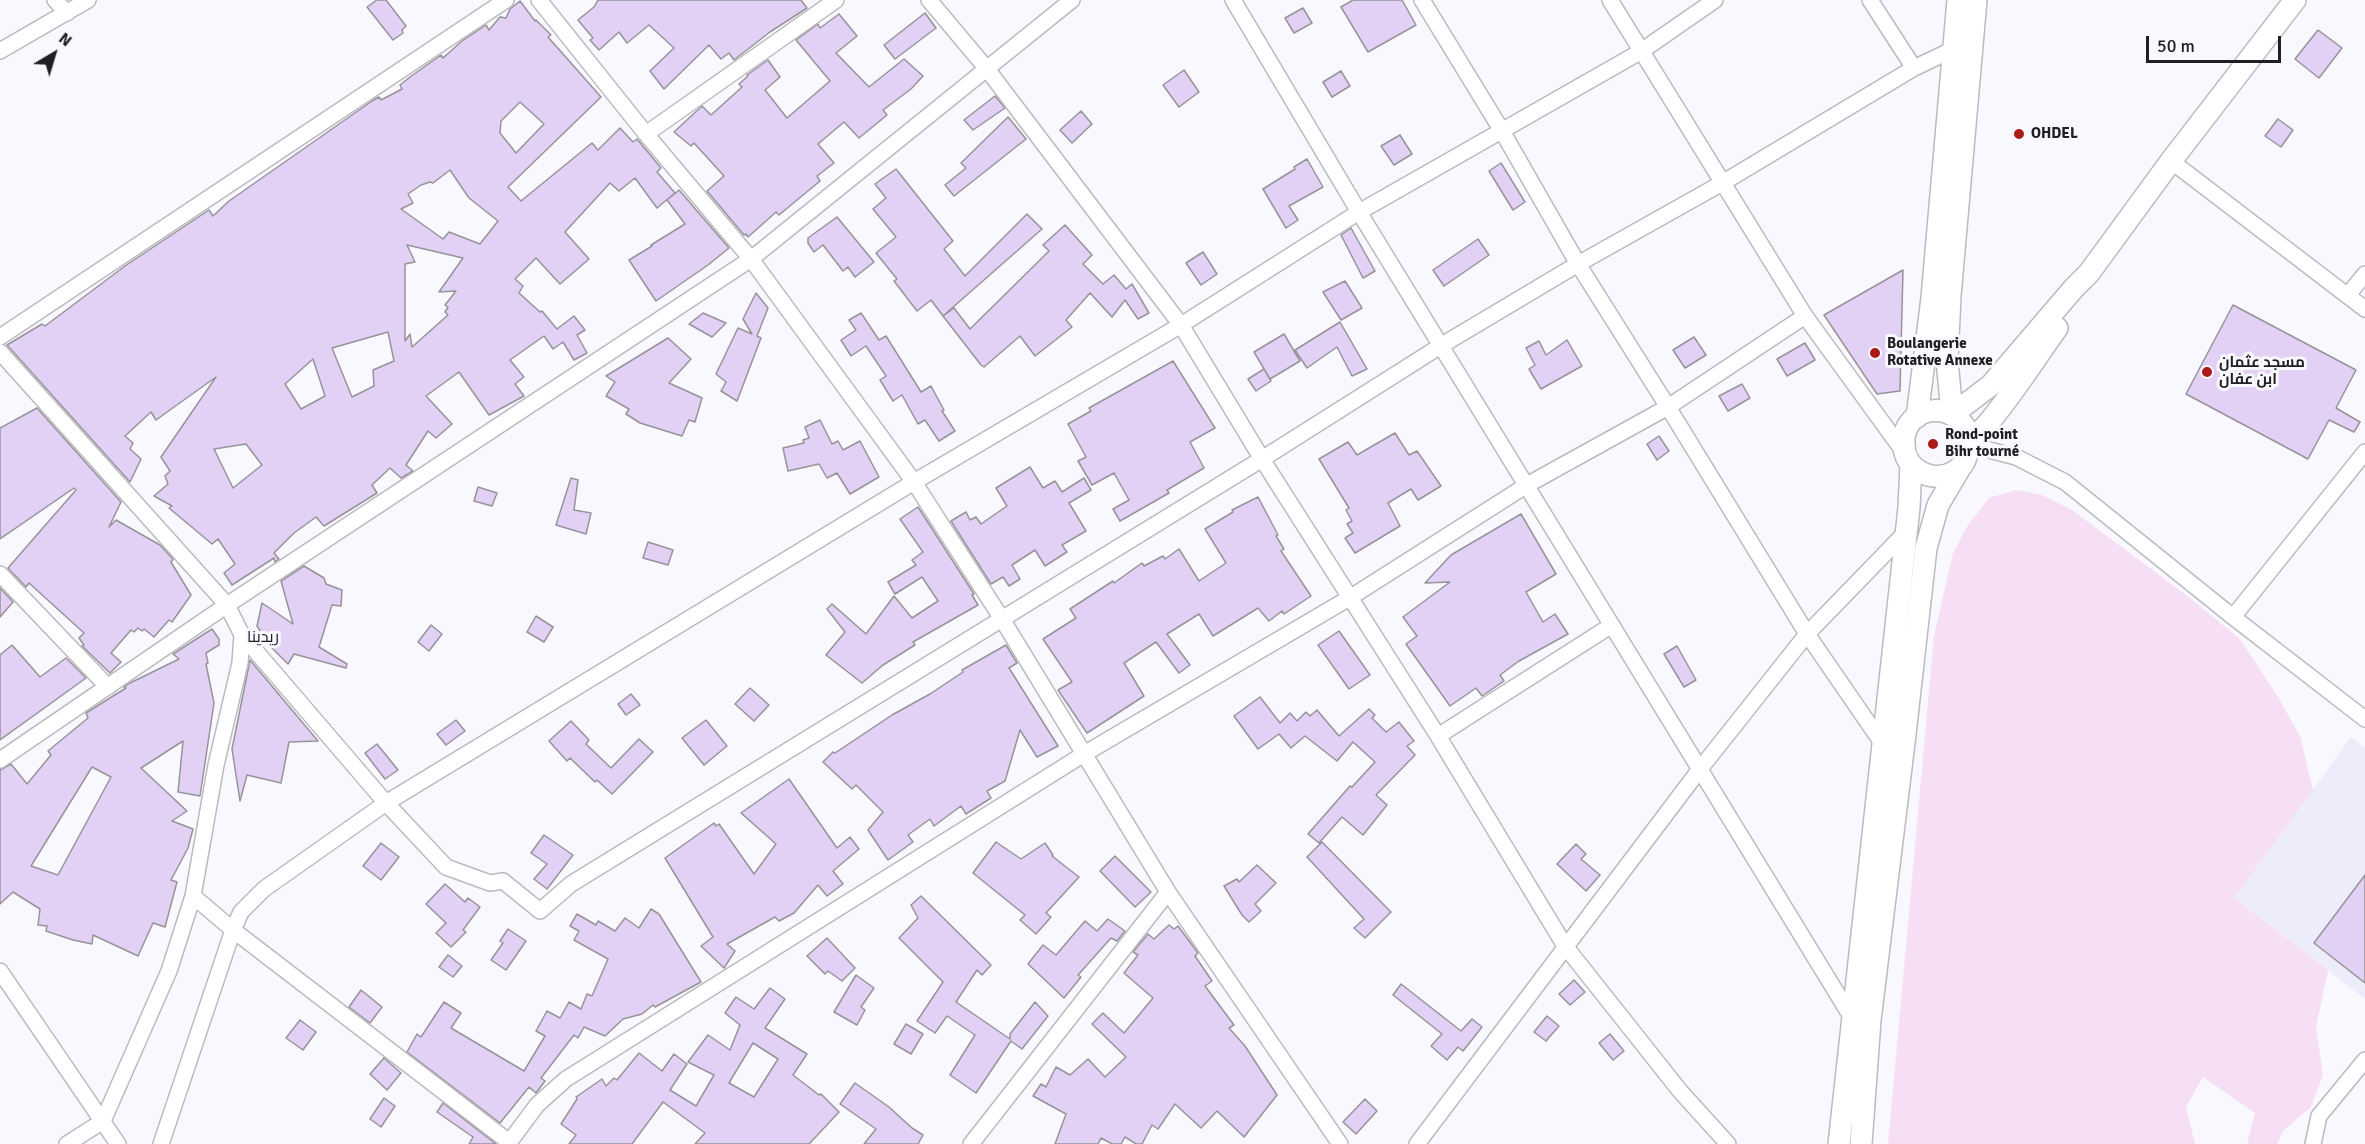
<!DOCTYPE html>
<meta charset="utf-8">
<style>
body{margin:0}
#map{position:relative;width:2365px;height:1144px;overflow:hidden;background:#f8f8fe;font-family:Signika,sans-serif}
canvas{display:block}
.north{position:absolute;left:24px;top:24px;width:60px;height:60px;-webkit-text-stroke:4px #f8f8fe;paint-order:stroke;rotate:38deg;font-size:16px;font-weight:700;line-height:24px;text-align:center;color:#202022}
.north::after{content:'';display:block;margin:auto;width:21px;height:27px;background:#202022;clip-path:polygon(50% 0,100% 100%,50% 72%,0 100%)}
.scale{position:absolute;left:2146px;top:36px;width:135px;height:27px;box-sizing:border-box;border:3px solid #202022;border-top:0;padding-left:8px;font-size:18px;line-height:21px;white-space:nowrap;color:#202022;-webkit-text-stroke:4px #f8f8fe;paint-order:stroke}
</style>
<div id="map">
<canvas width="2365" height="1144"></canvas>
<div class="north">N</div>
<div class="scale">50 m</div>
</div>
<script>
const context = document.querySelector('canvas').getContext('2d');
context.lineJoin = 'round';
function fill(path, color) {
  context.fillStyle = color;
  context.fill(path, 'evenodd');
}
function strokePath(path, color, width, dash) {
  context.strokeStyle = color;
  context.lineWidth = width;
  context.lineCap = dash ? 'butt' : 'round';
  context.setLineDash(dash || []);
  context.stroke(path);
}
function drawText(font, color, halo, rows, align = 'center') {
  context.font = font + ' Signika,Cairo,sans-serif';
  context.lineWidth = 6;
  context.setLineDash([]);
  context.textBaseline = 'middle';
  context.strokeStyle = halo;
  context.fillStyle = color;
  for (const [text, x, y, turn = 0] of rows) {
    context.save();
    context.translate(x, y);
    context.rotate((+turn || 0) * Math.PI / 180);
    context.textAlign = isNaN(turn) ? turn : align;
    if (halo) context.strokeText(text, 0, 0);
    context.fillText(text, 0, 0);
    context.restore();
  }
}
fill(new Path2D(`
 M2351 737 2365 748V999L2234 898Z`), '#edecfb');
fill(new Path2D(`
 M2016 490 2042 495 2072 510 2190 598 2240 639 2278 697 2300 736 2313 790 2234 898 2328 970 2316 1028 2323 1075 2311 1107 2283 1131 2277 1144H2247L2255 1113 2203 1077 2186 1107 2195 1144H1888L1934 636 1953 553 1968 525 1989 498Z`), '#f6dff5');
const building = new Path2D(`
 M377 0H386L406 26 402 30 403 33 393 40 367 7Z
 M598 0H801L807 8 770 32 734 60 729 53 721 59 709 45 664 89 650 71 674 48 649 25 627 43 619 32 599 50 590 40 593 38 578 20 594 7Z
 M1353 0H1402L1416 25 1368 52 1341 7Z
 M520 1 535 21 536 20 551 35 548 37 601 97 508 187 521 201 592 143 598 150 620 128 633 142 637 139 661 168 657 172 675 193 657 208 635 178 619 191 610 183 565 232 589 259 560 284 536 258 515 279 523 286 519 293 540 312 542 311 557 329 574 316 585 330 577 335 587 353 574 360 563 342 553 349 544 336 510 360 524 377 515 384 524 396 489 415 459 372 426 396 452 424 436 438 428 431 406 465 413 471 401 478 390 468 372 485 377 493 324 526 316 517 294 533 274 553 279 559 275 562 274 558 232 585 224 573 235 564 218 539 212 544 169 508 172 506 154 496 168 484 165 476 170 471 161 457 216 377 156 420 151 412 125 436 133 443 130 449 141 459 130 482 7 345 42 324 45 326 125 266 209 210 213 216 229 201 372 101 379 97 381 100 402 89 400 85 410 77 441 55 443 58 462 41 486 25 489 30 500 17 506 18 510 9ZM520 102 544 124 516 153 500 133 501 121ZM450 170 469 198 498 221 480 244 449 232 443 239 401 209 413 203 408 194 421 185 430 182 433 183ZM407 245 463 258 439 292 456 291 445 305 448 307 445 312 448 315 412 347 410 334 405 341V264L415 262ZM388 332 394 361 373 370 374 386 352 397 332 348ZM313 359 325 396 301 409 285 384ZM246 444 262 465 233 488 214 449Z
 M1303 8 1312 23 1294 33 1285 18Z
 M925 13 936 28 895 59 884 45Z
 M839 14 857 36 836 53 869 87 904 59 923 76 911 89 883 110 887 115 859 138 844 122 818 144 834 163 817 176 820 181 779 215 776 212 748 237 746 234 744 235 707 191 724 176 694 143 691 146 674 132 702 106 711 115 742 87 739 84 748 76 747 75 768 60 780 77 765 90 787 118 830 81 796 40 818 24 820 28Z
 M2318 30 2342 48 2319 78 2295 59Z
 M1184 70 1199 92 1179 107 1163 85Z
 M1341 71 1350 86 1332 97 1323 82Z
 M995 96 1005 108 973 130 964 120Z
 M1081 111 1092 124 1072 143 1060 130Z
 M1008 117 1026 139 954 196 945 185 966 168 961 163Z
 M2278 119 2293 130 2281 147 2265 136Z
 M1400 135 1412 154 1394 165 1381 146Z
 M1307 159 1323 187 1289 206 1298 220 1286 228 1263 189 1295 169 1294 167Z
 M1501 163 1525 202 1513 210 1489 171Z
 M896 169 953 241 944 249 965 276 1027 214 1042 229 943 316 931 300 917 311 894 281 897 279 876 253 896 237 873 209 886 198 875 184Z
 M679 190 729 248 708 265 656 301 629 260 652 246 651 245 685 224 667 200Z
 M837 217 874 262 855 277 848 267 843 271 823 245 814 252 808 243V238Z
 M1065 225 1092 255 1083 264 1103 284 1114 275 1126 289 1132 284 1149 313 1138 319 1125 300 1112 317 1090 293 1066 320 1072 327 1035 356 1020 336 984 367 981 365 943 316 954 308 970 329 1049 251 1043 245Z
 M1351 228 1375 271 1363 278 1341 235Z
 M1478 239 1489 255 1444 286 1433 270Z
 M1203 252 1217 274 1201 285 1186 263Z
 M1903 270 1900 391 1877 394 1824 315Z
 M1345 281 1362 308 1341 320 1323 292Z
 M756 293 768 308 757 336 761 338 737 401 721 391 726 382 716 374 738 328 752 334 743 319Z
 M2233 305 2356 370 2336 408 2360 422 2354 432 2329 420 2308 459 2186 394Z
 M703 313 726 323 712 337 689 324Z
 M861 313 879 340 886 336 921 392 931 386 944 410 942 411 955 431 939 441 925 420 918 424 902 395 893 401 880 380 886 376 866 346 851 356 841 340 856 330 849 320Z
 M1340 322 1367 369 1352 376 1337 347 1307 368 1295 350Z
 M1284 334 1300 361 1270 379 1254 352Z
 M1694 337 1706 355 1685 368 1673 350Z
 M668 338 691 359 669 383 702 398 695 422 689 420 682 436 640 423 626 414 629 409 606 396 615 382 606 376Z
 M1567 340 1582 366 1541 389 1529 369 1535 365 1526 348 1539 341 1546 355Z
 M1805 343 1815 360 1787 376 1777 359Z
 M1173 361 1215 428 1190 442 1204 468 1167 490 1169 493 1120 521 1113 509 1129 500 1114 473 1092 485 1078 461 1086 457 1068 424 1091 411 1089 408Z
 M1264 369 1271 381 1256 391 1248 379Z
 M1742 384 1750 398 1728 411 1719 396Z
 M37 408 121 502 109 527 116 520 160 545 173 559 171 562 191 595 172 622 169 620 154 637 144 629 142 631 138 628 134 632 131 630 111 653 121 662 110 673 82 646 84 645 79 638 84 633 29 583 26 587 8 568 76 490 74 488 0 539V428Z
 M820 420 832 444 838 441 843 450 860 441 879 477 850 494 837 473 827 478 819 464 788 471 783 448 804 443 803 440 809 438 805 427Z
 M1395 433 1409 455 1417 451 1441 486 1418 500 1411 489 1388 503 1400 526 1355 553 1345 538 1353 533 1347 524 1352 521 1346 510 1349 508 1319 459 1348 442 1357 455Z
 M1659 436 1669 451 1657 460 1647 444Z
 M1030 467 1043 488 1055 481 1062 492 1084 478 1091 490 1069 503 1086 531 1062 545 1067 552 1045 566 1035 550 1012 565 1020 579 1009 586 1003 577 991 584 951 521 966 512 970 520 976 517 981 524 1007 506 996 488Z
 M571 478 578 480 574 510 591 513 586 534 556 525Z
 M478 487 497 493 492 506 474 501Z
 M1258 497 1278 535 1276 536 1284 549 1281 551 1311 596 1284 614 1282 611 1269 621 1258 608 1213 636 1199 614 1167 634 1190 665 1179 673 1156 642 1124 663 1144 696 1087 733 1058 690 1072 682 1043 639 1076 618 1070 609 1113 581 1114 583 1142 563 1144 566 1163 556 1165 559 1179 549 1199 581 1226 563 1205 529 1233 512 1232 510Z
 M918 507 974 594 972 595 978 605 913 642 915 645 883 665 862 683 826 655 845 632 827 609 832 604 866 634 894 596 912 618 938 601 922 577 895 594 888 582 916 565 912 560 923 552 900 519Z
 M1521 514 1556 574 1526 592 1543 622 1555 614 1568 634 1519 661 1500 675 1504 681 1482 696 1476 688 1450 706 1406 644 1417 636 1403 617 1450 582 1425 583 1451 555Z
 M648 542 673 550 668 565 643 558Z
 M304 566 324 578 326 584 342 590 341 606 332 605 319 647 347 664 346 668 294 654 288 664 271 647 257 626 262 603 293 624 281 581Z
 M0 588 13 602 0 617Z
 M536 616 553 627 544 642 527 632Z
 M431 625 442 634 429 651 418 642Z
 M212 629 219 639V645L206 653 208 663 206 664 214 703 200 796 178 792 183 741 141 768 187 811 172 821 193 829 188 848 171 880 177 882 165 927 153 923 138 956 93 935 92 944 73 940 46 931 47 926 38 925 40 909 13 892 0 904V770L11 764 27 784 51 755 48 751 88 718 86 713 126 688 124 687 130 683 179 659 173 654ZM92 767 111 777 58 875 31 866Z
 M1339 631 1370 675 1349 689 1318 645Z
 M12 645 40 677 66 658 86 678 0 740V655Z
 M1006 645 1017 663 1009 668 1058 746 1037 757 1020 730 1005 781 987 791 991 798 966 814 961 806 934 826 930 819 908 835 913 842 888 860 868 830 883 812 856 785 852 789 823 762 833 752 835 753 892 715 930 694 963 672 962 670Z
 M1677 646 1696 680 1684 687 1664 654Z
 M250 660 318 741 289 742 281 783 247 775 240 801 232 749Z
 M750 688 769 705 754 721 735 704Z
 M631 694 640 705 626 715 618 704Z
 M1260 697 1280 723 1290 713 1297 721 1306 712 1310 716 1317 710 1339 736 1369 709 1375 715 1372 718 1386 732 1399 722 1414 741 1407 746 1415 755 1376 795 1387 805 1363 835 1342 817 1319 843 1308 834 1350 786 1352 787 1375 762 1353 742 1337 761 1305 736 1291 748 1279 734 1258 749 1234 716Z
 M456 720 465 731 446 745 437 734Z
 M706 720 727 746 704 765 682 738Z
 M571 721 589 740 586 744 611 768 639 739 653 752 612 794 597 780 595 782 570 758 567 761 549 741Z
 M377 744 398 770 385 779 365 753Z
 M789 779 837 848 850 837 859 849 833 871 843 884 827 896 818 885 794 913 779 921 775 917 727 944 735 951 724 968 701 946 713 937 665 858 714 823 716 826 719 824 754 874 776 844 741 813Z
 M544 835 573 855 547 889 534 879 547 864 531 853Z
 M996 842 1021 859 1045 843 1053 855 1052 856 1079 877 1046 913 1051 917 1036 934 1020 920 1025 915 973 873Z
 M1322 842 1391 912 1365 938 1354 928 1364 919 1307 857Z
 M381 843 399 857 381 880 363 866Z
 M1576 844 1586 854 1581 859 1600 875 1586 891 1557 864Z
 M1115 856 1151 892 1135 907 1100 871Z
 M1257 865 1276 883 1255 904 1261 911 1249 922 1242 915 1224 886 1237 879 1239 882Z
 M2365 875V983L2314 943Z
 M445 884 465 902 468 898 480 907 463 930 466 932 451 947 436 933 446 923 426 904Z
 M921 896 991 965 982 975 977 970 956 1002 1010 1039V1034L1035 1002 1048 1016 1022 1049 1011 1041 976 1093 950 1075 975 1035 947 1016 935 1033 917 1021 943 982 899 938 918 918 911 905Z
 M651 909 659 914 701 982 655 1007 653 1005 642 1014 623 1019 605 1036 584 1027 578 1038 574 1035 541 1078 545 1081 536 1093 529 1087 500 1123 407 1052 417 1034 421 1037 444 1002 461 1013 451 1028 524 1071 545 1036 536 1031 547 1011 560 1018 569 1002 581 1009 587 994 592 996 608 959 574 940 579 931 570 926 577 914 596 925 598 921 615 931 625 918 639 928Z
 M1108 919 1125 931 1117 941 1111 938 1078 975 1081 977 1064 998 1028 964 1043 945 1056 955 1085 921 1097 931Z
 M1169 925 1174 929 1178 926 1198 953 1195 956 1212 981 1205 986 1234 1025 1229 1028 1245 1046 1277 1095 1244 1137 1217 1111 1201 1128 1175 1104 1158 1129 1152 1125 1142 1144H1136L1125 1137 1121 1144H1112L1101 1138 1098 1144H1055L1066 1114 1033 1096 1041 1084 1046 1087 1056 1067 1070 1075 1088 1059 1105 1077 1126 1057 1092 1024 1103 1013 1124 1033 1153 998 1124 973 1138 955 1133 952 1148 934 1154 939Z
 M508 929 526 941 506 970 491 960 503 943 500 941Z
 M827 938 855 968 842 981 828 971 825 974 807 956Z
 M448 955 462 966 453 977 439 967Z
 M856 975 874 988 861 1007 865 1010 857 1025 834 1012Z
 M1574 980 1585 992 1570 1005 1559 994Z
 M1401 984 1461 1031 1472 1019 1482 1027 1463 1051 1458 1047 1447 1060 1431 1046 1442 1034 1393 995Z
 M770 988 785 999 765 1028 807 1054 793 1075 819 1095 821 1094 839 1112 809 1144H695L705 1133 663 1102 632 1144H569L576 1135 561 1124 577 1099 576 1097 602 1079 606 1086 614 1078 617 1080 639 1053 662 1071 674 1054 687 1064 670 1090 696 1106 714 1075 688 1062 708 1035 730 1050 740 1025 725 1013 736 997 754 1009ZM753 1043 778 1059 754 1097 729 1083Z
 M361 990 382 1007 370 1023 349 1007Z
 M1547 1016 1559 1026 1546 1041 1534 1032Z
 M300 1020 316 1032 303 1050 286 1038Z
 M906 1024 923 1034 911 1054 894 1044Z
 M1610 1034 1624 1051 1613 1060 1599 1043Z
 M384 1058 401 1073 387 1090 370 1074Z
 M855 1083 889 1107 912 1128 923 1135 918 1144H864L876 1129 840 1104Z
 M384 1098 395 1106 381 1127 370 1119Z
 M1365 1099 1377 1111 1356 1134 1343 1122Z
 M443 1103 496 1144H469L473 1137 437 1112Z`);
fill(building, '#e3d1f5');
strokePath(building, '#969399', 1.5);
const street = new Path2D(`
 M55 0 67 13
 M539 0 646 134 751 259 914 482 1002 619 1168 892 1340 1144
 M929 0 987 69 1181 325 1262 459 1438 736 1565 946 1680 1091 1728 1144
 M1233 0 1359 212 1852 1018
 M1422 0 1502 131 1578 264 1668 407 1807 634 1882 743
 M1610 0 1805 316 1906 455
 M1870 0 1914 68
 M0 51 88 0
 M646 134 836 0
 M2171 161 2365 309
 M2348 295 2365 274
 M0 337 506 0
 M0 352 227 605 242 635 386 803 446 867 490 883 503 881 540 911 571 884 1262 459 1442 345 1578 264 1724 182 1914 68 1954 49
 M1970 445 2016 457 2065 482 2233 617 2365 719
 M0 574 108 687
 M2233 617 2365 452
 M1438 736 1612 625
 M0 760 227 605 751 259 1072 0
 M193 896 233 930 509 1142
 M0 971 118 1144
 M67 1144 103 1121 169 971 193 896 216 765 240 663 242 635
 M161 1144 233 930 241 912 264 889 386 803 914 482 1181 325 1359 212 1640 52 1715 0
 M508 1144 537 1105 566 1079 1084 754 1351 597 1527 485 1668 407 1805 316
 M971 1144 1168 892
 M1417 1144 1700 769 1807 634 1906 532
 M2313 1144 2319 1116 2365 1060`);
const secondary = new Path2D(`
 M1952 414 1947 360 1950 296 1976 0
 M1953 414 1991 385 2074 288 2089 273 2171 161 2295 0
 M1917 417 1932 298 1958 0
 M1970 443C1964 397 1901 402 1904 445 1904 456 1910 466 1919 471 1930 478 1944 478 1954 472 1969 463 1965 452 1972 441 1976 434 1985 428 1990 421 2014 392 2035 359 2057 328
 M1839 1144 1909 508 1911 464
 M1861 1144 1870 1020 1904 743 1926 548 1938 505 1961 466`);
strokePath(street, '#babac0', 18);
strokePath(secondary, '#babac0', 24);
strokePath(street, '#fff', 15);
strokePath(secondary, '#fff', 21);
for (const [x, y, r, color] of [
 [2019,134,6,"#ac1a1a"],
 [1875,353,6,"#ac1a1a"],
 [2207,372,6,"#ac1a1a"],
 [1933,444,6,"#ac1a1a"]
]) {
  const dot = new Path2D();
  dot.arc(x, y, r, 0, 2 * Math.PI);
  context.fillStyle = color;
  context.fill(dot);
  strokePath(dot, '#f8f8fe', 2);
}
drawText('bold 15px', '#202022', '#f8f8fe', [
 ["OHDEL",2031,134],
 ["Boulangerie",1887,344],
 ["Rotative Annexe",1887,361],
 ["مسجد عثمان",2219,363],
 ["ابن عفان",2219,380],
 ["Rond-point",1945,435],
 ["Bihr tourné",1945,452]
], 'left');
drawText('16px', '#202022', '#f8f8fe', [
 ["ريدينا",263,638]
]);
</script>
